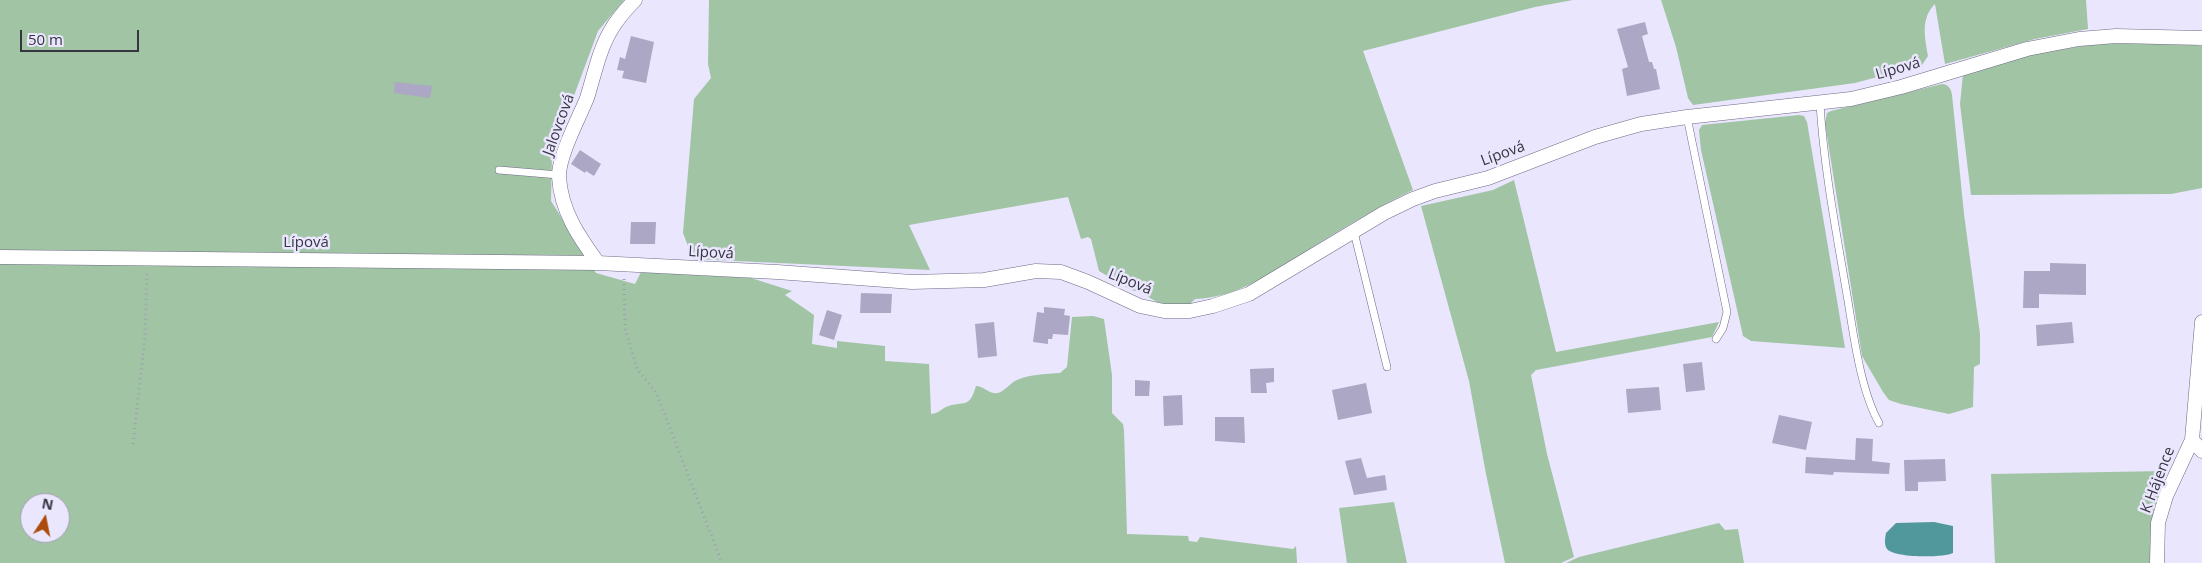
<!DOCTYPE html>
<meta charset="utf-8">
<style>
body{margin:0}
#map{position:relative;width:2202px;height:563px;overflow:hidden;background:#eae6fe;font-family:"Open Sans",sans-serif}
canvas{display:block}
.north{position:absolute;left:20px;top:493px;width:50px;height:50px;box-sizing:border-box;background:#eae6fe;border:1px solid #a29fb2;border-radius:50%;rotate:11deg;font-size:14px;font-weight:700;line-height:20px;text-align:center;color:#373541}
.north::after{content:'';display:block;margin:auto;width:18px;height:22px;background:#ad4b0c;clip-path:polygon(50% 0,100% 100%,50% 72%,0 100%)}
.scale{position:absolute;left:20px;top:30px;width:119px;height:22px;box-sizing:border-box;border:2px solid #373541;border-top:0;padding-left:6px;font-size:15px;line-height:18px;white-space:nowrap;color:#373541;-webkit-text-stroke:4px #eae6fe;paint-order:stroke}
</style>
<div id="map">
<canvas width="2202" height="563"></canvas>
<div class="north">N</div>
<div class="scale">50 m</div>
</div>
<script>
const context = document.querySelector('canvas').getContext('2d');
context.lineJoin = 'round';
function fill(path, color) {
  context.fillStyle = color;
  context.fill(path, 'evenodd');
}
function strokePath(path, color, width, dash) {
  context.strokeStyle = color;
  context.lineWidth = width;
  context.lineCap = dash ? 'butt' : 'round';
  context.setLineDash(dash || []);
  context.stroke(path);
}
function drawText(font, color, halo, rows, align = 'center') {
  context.font = font + ' "Open Sans",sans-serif';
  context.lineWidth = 5;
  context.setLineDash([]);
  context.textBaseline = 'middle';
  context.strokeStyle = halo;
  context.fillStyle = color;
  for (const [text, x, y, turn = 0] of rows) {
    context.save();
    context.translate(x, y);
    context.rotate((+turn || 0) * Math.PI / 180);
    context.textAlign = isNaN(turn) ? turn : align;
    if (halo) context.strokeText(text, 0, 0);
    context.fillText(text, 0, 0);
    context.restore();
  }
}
fill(new Path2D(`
 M0 0H624L598 31 552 155 551 201 596 273 635 284 641 272 751 278 792 291 785 295 814 315 812 344 837 348V341L885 346V361L929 364 931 414C939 413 940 410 946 407 964 400 969 410 976 386 984 386 990 395 998 393 1005 391 1010 383 1017 380 1030 374 1047 374 1060 373L1067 367 1072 317 1093 316 1104 319 1112 375V413L1123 424 1124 430 1127 534 1188 536 1189 541 1197 542 1200 537 1293 549 1296 546 1297 563H0ZM30 503H60V533H30Z
 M709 0H1573L1535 7 1363 51 1413 190C1379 206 1347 226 1316 245 1280 268 1239 298 1195 299L1189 305H1169L1157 302 1140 292 1131 290 1099 271 1091 239 1088 237 1081 239 1068 197 909 225 930 270 693 259 683 233 694 99 711 78 708 64Z
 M1661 0H2086L2088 29 2035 39 1945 64 1935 4C1920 19 1925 37 1928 56L1922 65 1855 83 1693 105 1688 98 1676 47Z
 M2162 40 2202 46V188L2171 194 1971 195 1960 104 1963 74 2037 53 2096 44Z
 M1942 84C1953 85 1952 96 1953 104L1964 214 1980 334V364L1974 367 1973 407 1949 414 1901 404 1889 400 1883 392 1862 356 1825 123 1827 113 1831 111Z
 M1799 115 1804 116 1807 122 1845 348 1751 341 1743 336 1701 150 1699 130 1702 125Z
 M1514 180 1556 352 1719 322 1712 337 1536 370 1531 375 1547 454 1574 557 1561 563H1505L1486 474 1469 381 1421 206 1493 190Z
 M2166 471 2153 513 2151 563H1995L1991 474Z
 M1394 502 1407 563H1347L1339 508Z
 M1719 523 1725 530 1738 529 1744 563H1566L1579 557Z`), '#a0c4a4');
fill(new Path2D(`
 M1934 522 1953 526V553C1943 558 1894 558 1887 549 1884 545 1885 538 1886 533L1896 523Z`), '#51989d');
fill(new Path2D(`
 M1645 22 1648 34 1642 36 1649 62H1652L1654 69H1656L1660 89 1627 96 1622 69 1628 67 1617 29Z
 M631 36 654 42 646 83 622 78 624 71 617 70 620 57 625 59Z
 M395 82 432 86 430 98 394 93Z
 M580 150 601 164 594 176 586 171 585 173 571 164Z
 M631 222H656L655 244H630Z
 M2050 263 2086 264V295L2039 294V308H2023L2024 271H2050Z
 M861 293 892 294 891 313H860Z
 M1044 307 1065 309 1064 315 1070 316 1068 335 1053 334 1052 339H1048V344L1033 342 1037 312 1044 313Z
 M827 310 842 315 834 340 819 335Z
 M994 322 997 356 978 358 975 324Z
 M2072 322 2074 343 2037 346 2036 325Z
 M1702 362 1705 390 1686 392 1683 364Z
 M1274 368V382L1266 383 1267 393H1251L1250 369Z
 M1135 380 1150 381 1149 396H1135Z
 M1366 383 1372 413 1338 420 1332 390Z
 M1659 387 1661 410 1628 413 1626 389Z
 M1182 395 1183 425 1164 426 1163 396Z
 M1779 415 1812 422 1806 450 1772 443Z
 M1215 417H1244L1245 443 1215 441Z
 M1856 438 1873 439 1872 461 1890 463 1889 474 1834 472 1833 475 1805 473 1806 457 1855 460Z
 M1361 458 1367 478 1385 475 1387 490 1354 495 1345 461Z
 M1945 459 1946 481 1918 482V491H1905L1904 460Z`), '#aca7c4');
const service = new Path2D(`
 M1820 104C1824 170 1837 236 1848 301 1854 338 1861 391 1879 423
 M1687 117 1727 312 1723 328 1716 339
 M499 170 559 175
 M1354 232 1387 367`);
const minor = new Path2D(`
 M0 257 598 263 777 272 912 282 984 280 1036 271 1061 272 1088 282 1140 306 1164 311H1190L1213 306 1249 294 1384 213 1413 199 1435 191 1488 178 1595 137 1641 124 1687 117 1851 99 1901 87 2027 49 2079 39 2116 36 2202 38
 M598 263C579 237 561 211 559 177 558 157 579 118 587 98 594 76 599 50 611 30 618 18 626 9 635 0
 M2192 440 2202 451
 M2157 563 2158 523 2166 496 2192 440 2202 322`);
strokePath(service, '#6e6a84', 8);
strokePath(minor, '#6e6a84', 15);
strokePath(new Path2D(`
 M624 279 625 328 637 369 656 392 722 563
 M133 444 145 337 147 271`), '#a19eb1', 3, [1, 4]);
strokePath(service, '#fff', 7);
strokePath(minor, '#fff', 14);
drawText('15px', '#373541', '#eae6fe', [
 ["Lípová",1898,69,-16],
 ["Jalovcová",559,125,-70],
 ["Lípová",1503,154,-20],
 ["Lípová",306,243],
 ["Lípová",711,253,3],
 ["Lípová",1130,282,22],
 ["K Hájence",2158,480,-69]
]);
</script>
